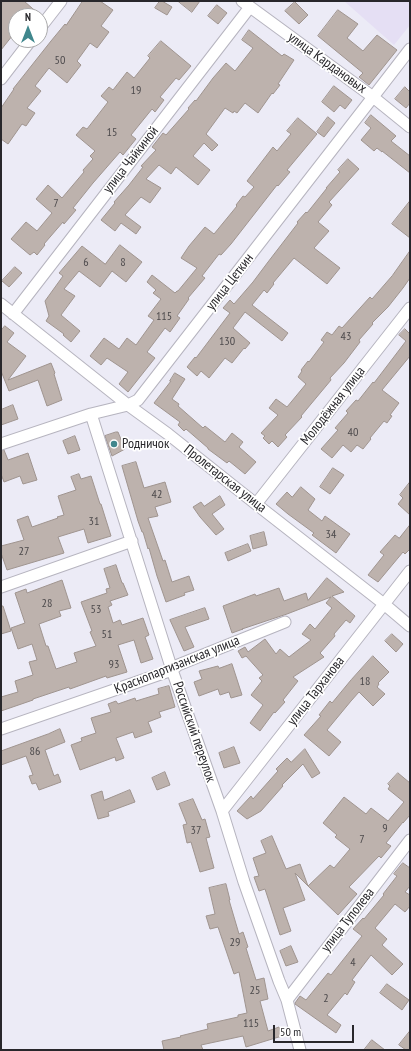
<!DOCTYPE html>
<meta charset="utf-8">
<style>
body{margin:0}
#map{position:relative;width:411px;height:1051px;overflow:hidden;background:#ecebf6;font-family:"PT Sans Narrow",sans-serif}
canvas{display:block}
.frame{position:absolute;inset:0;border:2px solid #28272b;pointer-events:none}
.north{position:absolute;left:8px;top:8px;width:40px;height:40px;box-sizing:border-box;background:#fff;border:1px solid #a9a9aa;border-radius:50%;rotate:0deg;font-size:11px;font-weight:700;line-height:16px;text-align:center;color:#28272b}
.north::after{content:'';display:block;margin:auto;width:14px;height:18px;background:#40878d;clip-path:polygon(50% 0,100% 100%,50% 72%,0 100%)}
.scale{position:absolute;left:273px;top:1025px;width:81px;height:18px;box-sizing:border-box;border:2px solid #28272b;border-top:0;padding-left:5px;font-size:12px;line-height:14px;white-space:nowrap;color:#28272b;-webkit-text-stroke:3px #fff;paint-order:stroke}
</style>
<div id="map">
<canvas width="411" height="1051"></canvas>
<div class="frame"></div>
<div class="north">N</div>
<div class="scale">50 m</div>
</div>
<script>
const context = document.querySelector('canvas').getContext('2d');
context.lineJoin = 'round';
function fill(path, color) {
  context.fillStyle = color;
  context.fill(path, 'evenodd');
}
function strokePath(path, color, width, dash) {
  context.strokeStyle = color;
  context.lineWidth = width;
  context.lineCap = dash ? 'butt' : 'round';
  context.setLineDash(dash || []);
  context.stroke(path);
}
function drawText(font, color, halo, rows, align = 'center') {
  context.font = font + ' "PT Sans Narrow",sans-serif';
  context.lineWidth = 3.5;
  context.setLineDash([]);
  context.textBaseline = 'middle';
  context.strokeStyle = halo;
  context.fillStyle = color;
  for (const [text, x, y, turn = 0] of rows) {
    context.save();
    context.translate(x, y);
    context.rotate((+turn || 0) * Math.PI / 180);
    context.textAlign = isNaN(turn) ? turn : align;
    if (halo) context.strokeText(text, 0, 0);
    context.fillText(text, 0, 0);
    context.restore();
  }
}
fill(new Path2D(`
 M344 1H410V25L394 45Z`), '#e5dff4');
const building = new Path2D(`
 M1 1H24L41 16H16V31L1 50Z
 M83 1H100L113 10 101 26 109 32 97 48 90 43 77 61 81 65 67 83 49 68 35 86 41 91 27 108 35 113 26 126 22 124 8 144 1 139V108L14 89H13L51 41 65 24 66 25Z
 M160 1H162L172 7 167 15 155 8Z
 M178 1H200L192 12Z
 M295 2 308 15 299 24 285 11Z
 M217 5 227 13 218 24 208 16Z
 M338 10 358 24 347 38 363 51 377 35 397 50 369 85 359 77 363 73 318 36Z
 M249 30 282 56 284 54 294 60 278 84 280 85 273 94 272 93 258 113 245 103 237 113 234 111 233 113 225 108 206 134 218 145 212 151 204 143 193 156 210 170 198 185 176 167 171 174 159 165 146 179 161 188 150 203 141 197 125 215 141 227 136 234 121 223 115 231 101 220 115 203 114 202 129 185 143 167 141 166 156 150 152 147 163 133 166 135 189 109 188 108 195 100 196 101 213 78 226 63 235 71 253 48 242 40Z
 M161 41 191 66 179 80 176 78 160 97 164 100 155 112 152 109 131 135 136 139 123 155 120 152 93 183 73 208 76 210 64 224 63 222 44 244 45 245 37 255 34 252 30 255 11 239 26 222 37 231 52 213 36 199 48 185 62 198 84 172 83 170 93 159 90 156 95 151 76 135 83 127 87 129 108 102 101 96 109 87 113 90 127 72 134 78 150 58 148 56Z
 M334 86 352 100 345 109 340 105 334 112 322 102Z
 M405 87 410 92V103L406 108 395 99Z
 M371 115 396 136 391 141 410 156V173L382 151V152L377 148 374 151 361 140 371 128 365 123Z
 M328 117 335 123 324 137 317 132Z
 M298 118 317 134 287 170 290 172 278 186 277 185 231 244 221 255 219 254 202 276 205 278 188 298 189 299 177 316 180 318 170 332 165 328 147 352 155 358 128 392 119 384 128 372 107 358 101 365 90 356 104 338 119 349 127 338 136 345 154 320 148 316 161 299 153 293 156 290 147 282 152 275 175 293 177 291H178L197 268 181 258 189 246 205 227 214 234 237 206 236 205 243 196 245 197 254 187 247 181 273 147 277 151 291 134 287 131Z
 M348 159 359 169 329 202 332 205 318 222 329 231 314 248 340 268 327 284 294 258 273 283 274 284 267 293 264 290 252 305 288 333 282 341 245 312 233 328 250 343 245 349 244 348 232 363 225 358 209 378 201 371 197 376 187 367 195 357 196 358 230 313 223 308 230 300 234 304 253 282 268 262 298 223 297 222 306 212 307 213 327 188H326L340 172 338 170Z
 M410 201V238L392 224Z
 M120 245 142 262 126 282 112 271 100 287 79 271 64 289 75 296 61 315 80 331 71 342 63 335 64 334 46 321 49 316 45 301 63 276 59 273 82 246 105 264Z
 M410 251V278L403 288 388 307 372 323 373 324 359 340 360 342 344 363 330 378 331 380 301 416 302 417 285 435 287 437 278 447 272 441 269 444 263 438 265 436 261 433 278 415 269 408 276 399 287 407 306 384 298 377 302 371 301 370 308 361 309 362 324 342 321 340 327 332 332 335 339 326 342 328 370 297 372 299 392 276Z
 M15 267 22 273 9 287 2 281Z
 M5 326 14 333 7 342 26 356 8 380 51 363 55 373 54 374 62 400 47 406 38 380 9 391 1 371V331Z
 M405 329 410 334V356L382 390 399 403 390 415 392 416 387 423 384 421 370 438 371 439 363 449 357 445 351 452 343 445 332 458 321 449 338 430 335 428 348 413 346 411 356 400 358 401 373 382 374 383 406 341 399 335Z
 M175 373 185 379 172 399 179 404 178 406 203 428 205 426 225 442 232 433 243 442 239 447 256 462 245 474 229 461 227 463 208 449V448L186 429 184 431 178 425 180 422 154 403 171 381H170Z
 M13 405 18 419 1 425V410Z
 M116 432H118L125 449 112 456 105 436Z
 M75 436 80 450 68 454 63 441Z
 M4 450 8 460 28 453 37 480 23 484 20 476 4 482 1 474V451Z
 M136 462 144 488 165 482 171 502 155 507 158 516 148 518 163 561 165 560 172 582 189 576 194 590 184 593 185 595 166 602 157 576 149 548 148 549 143 532H142L138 521 122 466Z
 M333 468 344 475 330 494 320 487Z
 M79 474 81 479 91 476 100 504H101L111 536 88 543 84 529 58 537 64 553 7 570 1 553V546L24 540 17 520 28 516 32 527 58 518 57 517 64 515 58 496 76 490 71 477Z
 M410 482V515L398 504 403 498 400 495Z
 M301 487 315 499 308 510 322 521 325 516 350 534 336 553 312 535 314 533 288 514 276 504 287 492 292 497Z
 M220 496 225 505 212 514 224 529 216 535 200 517 193 507 201 502 204 506Z
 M410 525V549L405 554 403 552 378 582 368 575 384 555 380 552 395 535 399 538Z
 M264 532 267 545 253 549 250 536Z
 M248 544 251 551 228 561 225 553Z
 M116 565 122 583H123L128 595 110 601 112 605 108 607 113 623 120 620 122 625 143 618 149 635 145 637 153 659 141 663 134 640 118 645 127 672 107 678 106 676 70 689 69 687 33 699V700L1 711V697L18 692 15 681 33 675 29 662 37 660 32 644 18 649 11 628 25 623 15 593 26 589 27 593 62 580 71 608 59 611 61 616 39 624 46 646H48L56 669 77 662 74 653 96 646 90 632 92 631 81 602 107 593 106 589 110 588 104 569Z
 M327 578 344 592 332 596 355 616 350 623 346 620 334 634 335 636 320 653 324 657 293 677 298 681 283 700 285 702 275 713 274 712 260 731 250 723 263 705 251 695 262 681 259 678 263 675 246 656 242 658 238 651 245 647 248 652 265 639 276 654 280 649 289 657 311 640 302 634 310 624 315 629 332 608 326 603 331 597 287 614 242 629H243L232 633 223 606 255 594 256 596 279 588 284 601 306 593 308 600Z
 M1 606H3L11 631 1 634Z
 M205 608 209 619 185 627 194 647 184 651 170 620Z
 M392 634 403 644 396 652 385 641Z
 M373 656 389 672 378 683 379 684 377 687 385 694 373 706 359 692 351 701 327 730 341 742 329 756 304 735 321 716 319 715 330 701 332 703 351 680Z
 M232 664 242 695 231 698 229 692 220 695 218 689 199 696 194 682 202 679 199 671 218 666 219 668Z
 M169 686 175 707 159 712 161 717 148 722 152 732 135 738 133 732 116 738 124 758 116 761 115 757 80 770 71 745 82 741 81 738 96 733 91 718 111 712 108 704 116 701 118 704 135 698 136 701 159 694 158 689Z
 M60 729 65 742 45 750 54 776 58 774 61 782 39 790 36 783 32 784 29 776 33 775 26 756 1 765V751L48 734Z
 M234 747 240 763 224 768 219 753Z
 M305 749 320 773 312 778 303 764 282 785 283 786 261 811 247 819 237 811 251 796 253 799 278 771 276 769 287 758 291 762Z
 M165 772 170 785 157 790 152 778Z
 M398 773 410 783V815L403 823V822L386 843 391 846 381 858 379 856 349 887 357 894 338 915 308 886 330 865 334 868 350 849 335 837 337 835 323 823 344 797 366 814 371 808 388 821 404 802 388 789 390 786 388 784Z
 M130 790 135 802 108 812 109 816 98 819 91 795 102 791 104 800Z
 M193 799 202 820 205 819 210 837 206 838 214 868 200 872 191 842 187 843 183 825 187 824 179 804Z
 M272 836 286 869 300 864 308 886 295 873 305 900 283 908 291 931 280 935 265 889 259 891 254 877 259 876 253 858 266 853 261 841Z
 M403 863 410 868V886L405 892 410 895V906L405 912 395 904 375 928 387 939 382 945 403 964 392 975 371 955 352 980 355 982 347 995 345 993 327 1015 341 1025 336 1033 295 1004V1003L300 996 306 1000 328 973 331 975 362 936 353 929 363 918 364 919 384 895 383 894 397 876 394 874Z
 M226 884 230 900H229L239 934 243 932 248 947 246 948 256 980 264 978 268 999 260 1001 268 1031 279 1027 282 1036 246 1047 243 1036 201 1045 203 1050H164L162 1041 181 1037 180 1036 208 1029 207 1024 238 1017V1015L247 1013 239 972 234 974 218 927 210 929 206 916 215 914 209 888Z
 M291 946 298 962 286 966 280 951Z
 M387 984 409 1000 402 1010 380 993Z
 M410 1031V1050H406L399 1045Z
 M372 1040 385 1050H364Z`);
fill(building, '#bdb2ad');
strokePath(building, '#9f948f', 1);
const minor = new Path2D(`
 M242 1 373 97 410 127
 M40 28 61 1
 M1 79 31 40
 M1 304 128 405 168 434 256 504 384 604 410 626
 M13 314 250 7
 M91 414 172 670 222 811 244 882 279 981 287 1000 300 1050
 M1 444 91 414 128 405 138 400 373 97 410 49
 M256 504 410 308
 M1 587 132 541
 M1 729 172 670 178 665 285 622
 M222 811 410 571
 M287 1000 410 840`);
strokePath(minor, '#b6b4bf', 13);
strokePath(minor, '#fff', 11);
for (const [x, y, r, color] of [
 [114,444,4,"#40878d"]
]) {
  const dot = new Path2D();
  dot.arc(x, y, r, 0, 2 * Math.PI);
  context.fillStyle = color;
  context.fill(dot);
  strokePath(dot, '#fff', 1.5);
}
drawText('12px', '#4d4a4c', null, [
 ["50",60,61],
 ["19",136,91],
 ["15",112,133],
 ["7",56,204],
 ["6",86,263],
 ["8",123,263],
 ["115",164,317],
 ["43",346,337],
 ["130",227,342],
 ["40",353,433],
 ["42",157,495],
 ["31",94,522],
 ["34",331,535],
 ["27",24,552],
 ["28",47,604],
 ["53",96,610],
 ["51",107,635],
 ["93",114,665],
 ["18",365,682],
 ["86",35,752],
 ["9",385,829],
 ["37",196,831],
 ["7",362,840],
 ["29",235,943],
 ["4",353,963],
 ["25",255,991],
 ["2",326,999],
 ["115",251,1024]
]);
drawText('14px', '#28272b', '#fff', [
 ["улица Кардановых",327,63,36],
 ["улица Чайкиной",131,160,-52],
 ["улица Цеткин",230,282,-52],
 ["Молодёжная улица",333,406,-52],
 ["Пролетарская улица",225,479,38],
 ["Краснопартизанская улица",177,665,-22],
 ["улица Тарханова",316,691,-52],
 ["Российский переулок",194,732,71],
 ["улица Туполева",348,920,-52]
]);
drawText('14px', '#28272b', '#fff', [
 ["Родничок",122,444]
], 'left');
</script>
